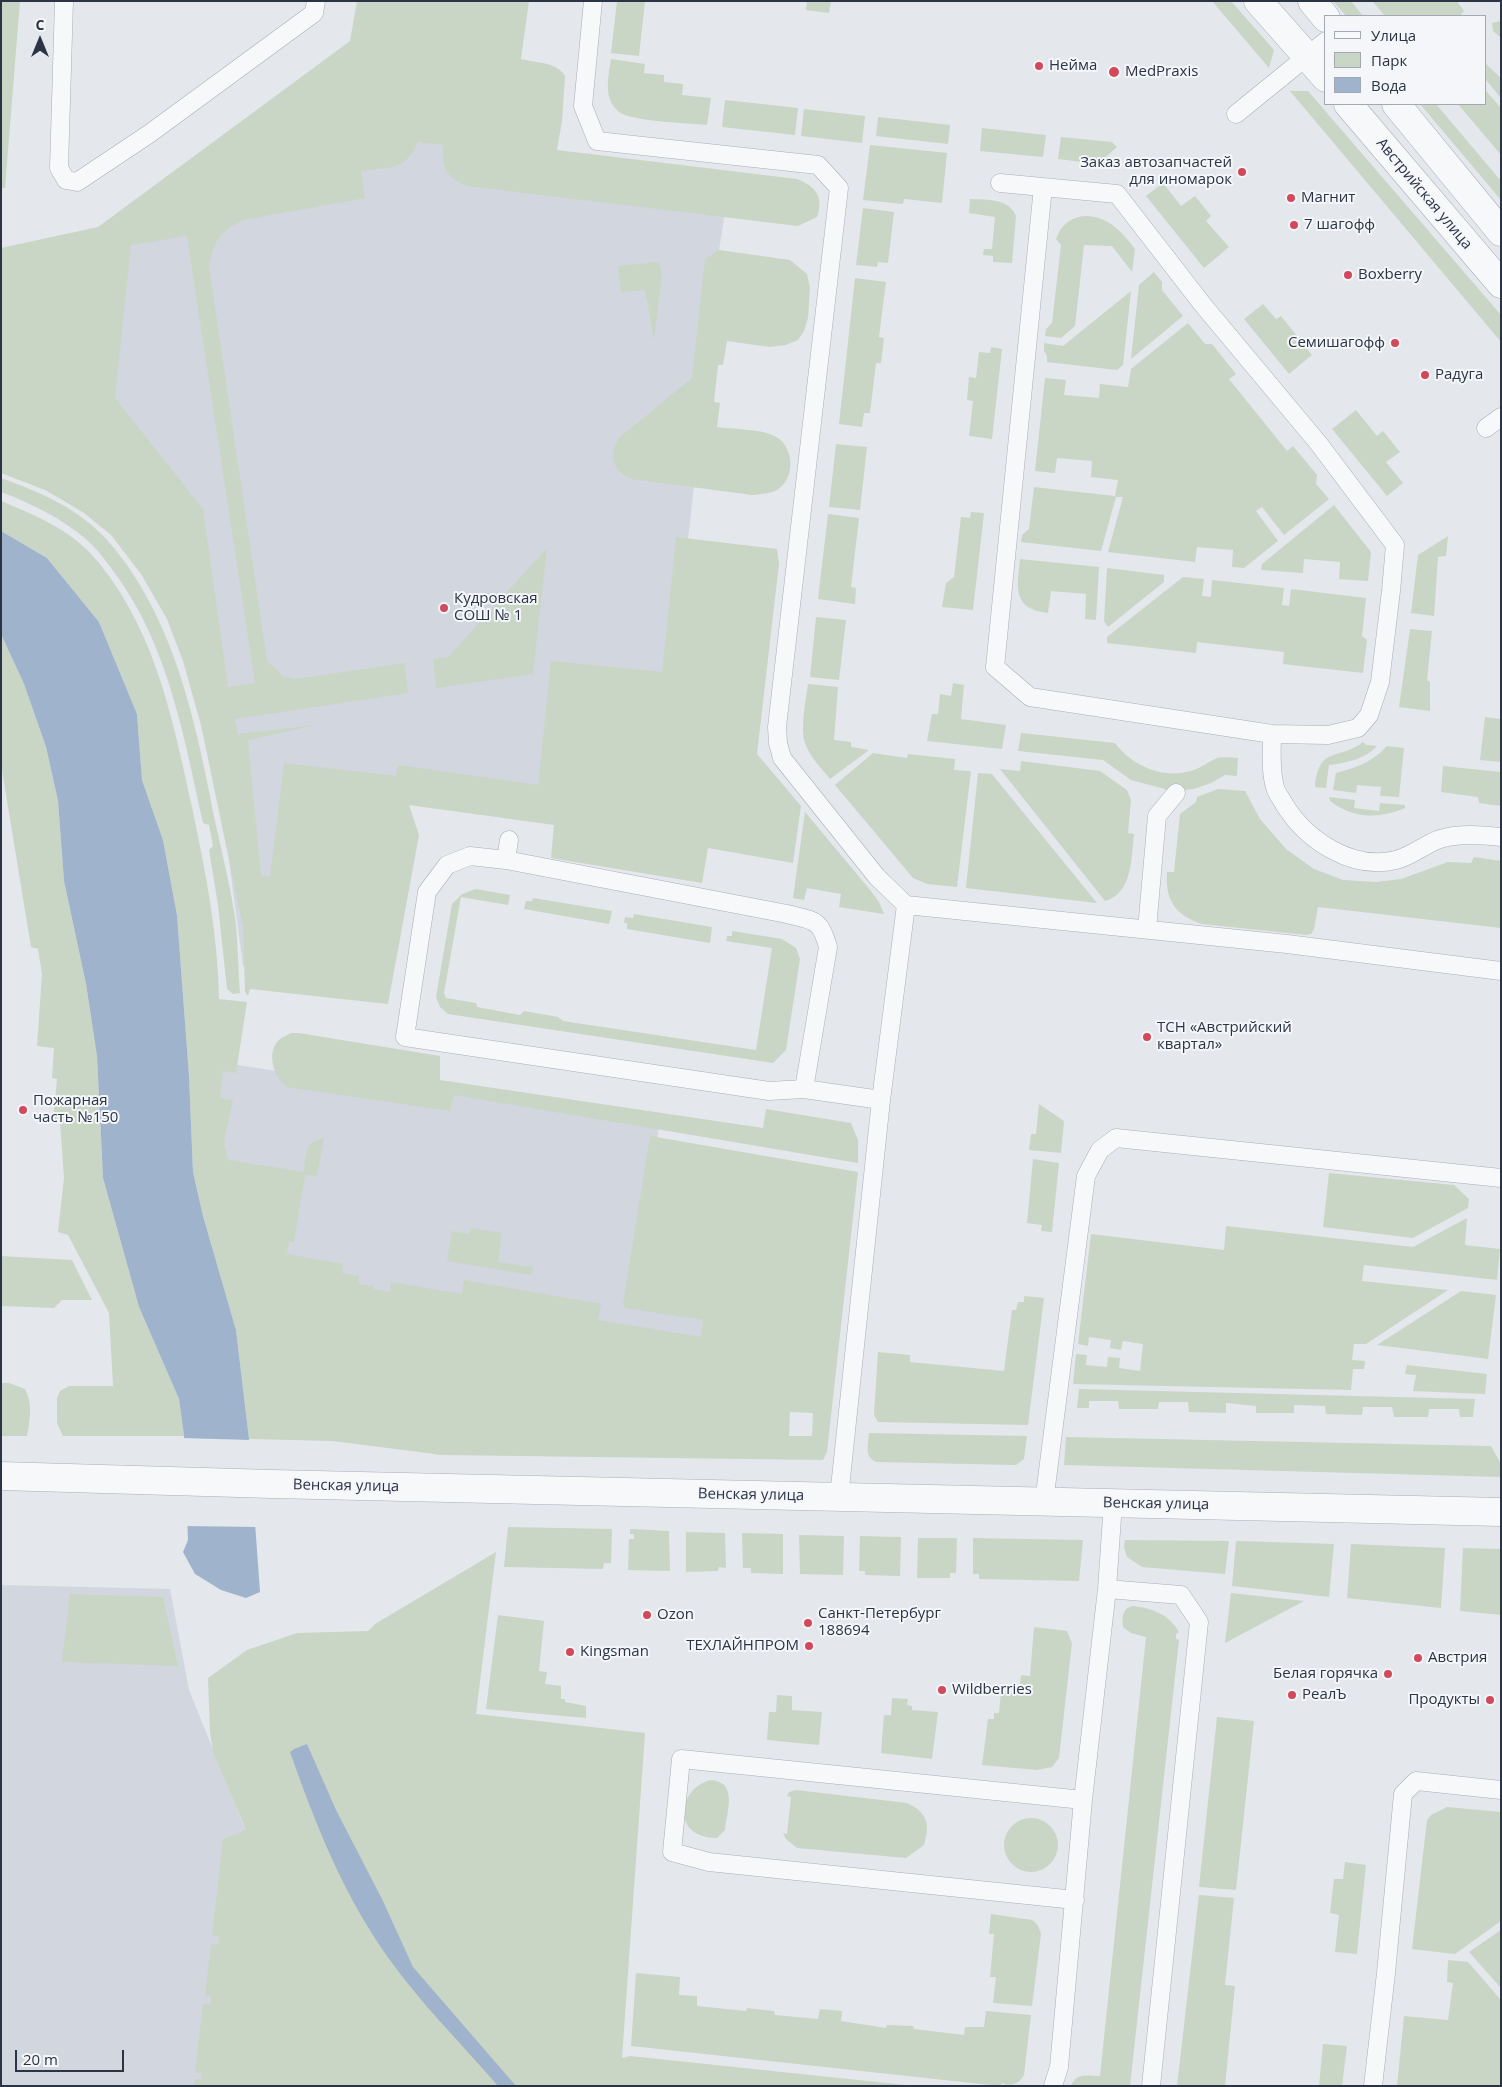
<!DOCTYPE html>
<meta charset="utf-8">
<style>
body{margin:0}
#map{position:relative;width:1502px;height:2087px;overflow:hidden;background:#e4e7ec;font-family:"Open Sans",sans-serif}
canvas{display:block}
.frame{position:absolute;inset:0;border:2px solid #2b3445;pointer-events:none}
.legend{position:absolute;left:1324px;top:15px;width:162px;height:90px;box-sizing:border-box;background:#f4f6f9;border:1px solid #a4a8b1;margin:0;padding:6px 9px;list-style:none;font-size:15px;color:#2b3445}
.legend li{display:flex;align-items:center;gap:10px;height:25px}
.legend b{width:25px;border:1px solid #a4a8b1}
.north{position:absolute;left:15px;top:15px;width:50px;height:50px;-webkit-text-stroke:4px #f4f6f9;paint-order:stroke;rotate:0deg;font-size:14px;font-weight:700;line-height:20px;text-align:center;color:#2b3445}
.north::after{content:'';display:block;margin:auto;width:18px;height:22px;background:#2b3445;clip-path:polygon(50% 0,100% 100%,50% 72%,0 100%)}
.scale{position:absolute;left:15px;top:2050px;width:109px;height:22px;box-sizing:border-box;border:2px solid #2b3445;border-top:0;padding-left:6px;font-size:15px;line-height:18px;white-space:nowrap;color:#2b3445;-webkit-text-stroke:4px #f4f6f9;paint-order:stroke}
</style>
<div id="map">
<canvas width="1502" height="2087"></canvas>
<div class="frame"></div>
<ul class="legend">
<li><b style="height:6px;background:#f7f8fa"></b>Улица</li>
<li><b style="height:14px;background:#c9d6c5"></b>Парк</li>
<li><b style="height:14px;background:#9fb4cc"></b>Вода</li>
</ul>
<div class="north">С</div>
<div class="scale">20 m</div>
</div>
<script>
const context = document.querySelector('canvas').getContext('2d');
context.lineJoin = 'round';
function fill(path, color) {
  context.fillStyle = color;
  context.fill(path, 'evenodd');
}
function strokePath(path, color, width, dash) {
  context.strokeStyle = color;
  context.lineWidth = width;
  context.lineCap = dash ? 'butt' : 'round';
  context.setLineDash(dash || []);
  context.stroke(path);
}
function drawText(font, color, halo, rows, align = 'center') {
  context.font = font + ' "Open Sans",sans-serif';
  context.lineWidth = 4;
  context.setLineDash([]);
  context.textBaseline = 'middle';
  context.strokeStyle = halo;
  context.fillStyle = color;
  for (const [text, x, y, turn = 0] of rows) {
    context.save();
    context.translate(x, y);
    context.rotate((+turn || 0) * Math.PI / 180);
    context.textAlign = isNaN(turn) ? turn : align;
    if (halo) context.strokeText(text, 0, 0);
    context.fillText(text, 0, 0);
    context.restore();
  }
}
fill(new Path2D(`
 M300 126 491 146 726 206 719 250 690 522 671 681 711 820 394 783 366 984 243 966 226 838 203 700 106 398 122 246Z
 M212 1061 392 1089 452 1093 659 1127 657 1140 749 1396 365 1387 231 1213Z
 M1 1585 170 1589 189 1690 243 1824 401 2086H1Z`), '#d2d6de');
fill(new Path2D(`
 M1 1H20L5 188H1Z
 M357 1H529L521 59C536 63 557 62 565 76L562 121 557 150 797 179C816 187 824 196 817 217L798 226 467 186C444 176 443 169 443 145L418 142C403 173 392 166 361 171L365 198 243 220C219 232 214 241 209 266L267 661 283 676 295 679 405 663 408 693 235 719 238 734 316 725 248 740 261 875 270 877 284 763 396 776 398 765 538 785 551 661 662 672 676 537 777 549 779 564 757 754 801 806 793 863 708 848 702 883 551 858 554 825 409 805 419 835 388 1004 250 989 248 996 245 992 243 927 201 725 183 661 167 619 141 574 111 535 84 513 64 501 45 490 1 473V248L98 227 350 41ZM187 236 255 683 228 687 203 509 115 398 131 245Z
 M617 1H645L639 56 611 53Z
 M807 1H831L829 13 806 10Z
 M1212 1H1231L1274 50 1269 68Z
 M1333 1H1351L1363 16H1346Z
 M1372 1H1457L1464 11 1460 16H1385Z
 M1501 21V37H1500L1493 31 1492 23Z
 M611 59 645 64 644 73 664 75V82L683 84 682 95 711 98 707 125C685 123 645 122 625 115 619 113 614 108 611 102 605 89 609 73 611 59Z
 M1486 64 1501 78V98L1486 80Z
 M1290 91H1308L1501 315V342Z
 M1486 91 1501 108V155L1458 104H1486Z
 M725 100 798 108 795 135 722 127Z
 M1420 104H1436L1501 181V200Z
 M804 109 865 116 862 143 801 136Z
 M878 117 950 125 948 144 876 136Z
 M982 128 1046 135 1043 157 980 151Z
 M1061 137 1112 142 1117 147 1098 164 1058 159Z
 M870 145 947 153 942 203 904 199 903 204 863 200Z
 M1163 183 1181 206 1195 196 1211 216 1206 221 1229 247 1204 268 1146 196Z
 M970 199C987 200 1009 198 1016 216L1012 263 993 262V256L983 255 984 249H992L995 217 969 213Z
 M863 208 894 212 888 263 878 262 877 267 856 265Z
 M1088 216C1110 218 1122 232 1135 249L1132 272 1112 246 1084 245 1075 326 1061 338 1045 336 1046 329 1052 323 1061 245 1056 239C1061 224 1072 216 1088 216Z
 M719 250 790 260 807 274 810 288 808 318 804 331 798 340 786 345 770 347 727 341 723 365H718L714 402 720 403 717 427C736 430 762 428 778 438 795 450 795 481 775 491 768 494 759 494 752 495L631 479C612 471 608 453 620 437L692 378 705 259Z
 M659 262 662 275 654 340 645 290 621 292 618 266Z
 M1154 272 1162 282V290L1183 316 1131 359 1139 285Z
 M855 278 886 282 879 337 884 338 881 363H876L870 413H864L862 427 839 424Z
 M1131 291 1123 365 1117 370 1047 362V356L1044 351V343L1063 346Z
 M1263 304 1276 319 1281 316 1312 355 1289 374 1244 319Z
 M1188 323 1205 344H1212L1236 374 1229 379 1287 451 1293 446 1317 475 1316 484 1329 499 1284 535 1262 507 1256 511 1278 541 1244 568 1232 567 1233 550 1197 547 1195 562 1108 552 1123 497H1116L1101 551 1021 542 1022 535 1029 529 1034 487 1115 496 1118 480 1091 477 1092 461 1057 458 1055 473 1035 471 1045 378 1066 380 1064 395 1099 398 1100 384 1128 387 1131 369Z
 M991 347 1002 349 992 439 969 436 973 401 967 400 969 377 976 378 979 352 990 353Z
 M1356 410 1377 436 1383 431 1400 452 1386 462 1403 483 1387 496 1332 429Z
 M836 444 867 447 860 510 829 507Z
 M1 478C40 492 80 509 108 541 175 618 196 723 215 821 222 853 230 885 235 917 238 942 238 968 240 993L233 994 227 989 218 905 209 850 213 846 209 825 203 823C184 737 168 644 114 572 106 561 97 549 87 540 61 518 33 504 1 492Z
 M1 501C37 516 74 531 99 563 157 634 174 725 193 812 206 874 218 935 219 999L247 1002 236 1073 223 1071 220 1098 233 1100 224 1141 228 1160 304 1172C306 1155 304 1142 324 1138L317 1176 305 1175 294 1242H289L287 1254 343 1264 342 1273 359 1276 358 1284 374 1286 373 1289 390 1292 391 1282 462 1294 464 1280 601 1304 598 1320 701 1337 703 1320 625 1308 623 1304 650 1136 858 1172 827 1452 823 1460 442 1455 333 1441 249 1439 236 1330 203 1216 193 1172 189 1076 177 915 163 840 142 780 137 714 99 622 47 558 1 531ZM790 1412 813 1413 812 1436H789Z
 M1334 505 1371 552 1368 581 1339 579 1340 562 1304 559 1303 573 1261 570 1262 564Z
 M971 512 984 513 973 610 942 607 946 583 954 577 961 517 970 518Z
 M828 514 859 518 851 587 856 588 855 604 818 599Z
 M1448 536 1446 556 1438 557 1434 616 1411 613 1418 555Z
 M547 548 533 674 436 688 433 659 448 657Z
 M1020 559 1099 567 1096 620 1085 619 1086 594 1051 591 1048 613C1012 609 1017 588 1020 559Z
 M1107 568 1164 575V582L1108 627 1104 621Z
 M1183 577 1204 579 1202 596 1211 597 1212 580 1284 588 1282 605 1289 606 1291 589 1366 598 1362 636 1367 640 1363 673 1283 664 1284 652 1197 642 1196 653 1107 643V637Z
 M816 617 846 620 839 680 810 677Z
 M1410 629 1432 631 1427 680 1430 682V711L1399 707Z
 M1 634 24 684 46 747 58 801 64 881 86 984 97 1056 103 1178 139 1307 179 1399 184 1436H63L57 1423V1398L60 1391 69 1386H113L109 1313 68 1235 58 1232 64 1178 60 1122 53 1121 57 1079 52 1078 54 1048 37 1046 42 974 38 949 31 947 1 764Z
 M953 683 964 685 961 719 1006 725 1002 749 927 741 932 714H938L940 694 951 696Z
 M808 684 838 687 834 740 851 742V747L869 750 830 779C821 768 810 757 805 743 800 728 806 700 808 684Z
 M1485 717 1501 719V762L1480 760Z
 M1021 733 1115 743C1133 767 1165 780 1194 770 1202 767 1208 762 1215 759 1221 756 1231 758 1238 758L1237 776 1225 775 1211 783 1194 789 1172 791 1131 780 1103 760 1018 751Z
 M1363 742 1366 745 1377 746C1365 759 1346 763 1329 765L1326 788 1315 787C1319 745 1338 761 1363 742Z
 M1387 746 1404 748 1399 797 1380 796 1381 787 1357 785 1356 793 1333 790 1336 773C1355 768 1373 762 1387 746Z
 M873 753 907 758 908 754 955 759 954 770 971 771 957 887 927 884 913 878 835 785Z
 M1021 761 1100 771 1127 790 1131 800 1128 833 1134 834C1131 858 1133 893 1105 901L1000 769 1020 771Z
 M1443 766 1501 772V806L1479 803 1478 797 1441 792Z
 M978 773 992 774 1097 903 966 888Z
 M1218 789 1245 791 1260 819 1286 849 1314 869 1343 880 1376 882 1401 879 1448 862 1471 863 1474 857 1501 861V928L1318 907 1314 929 1311 934 1306 935 1202 924C1175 915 1165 900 1167 872H1174L1180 814 1196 802 1197 797Z
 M1329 797 1355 800 1354 808 1379 811 1380 803 1405 805V808C1379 819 1353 819 1330 801Z
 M805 812 871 891 879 902 884 914 839 907 841 894 807 888 804 900 793 898Z
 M476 889 510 895 508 905 461 897 444 993 446 998 476 1003 477 1007 520 1015 524 1011 558 1017 563 1021 756 1050 772 948 726 941 727 936H732V931L782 939 796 948 800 959 786 1050 773 1063 448 1014 440 1007 436 997 452 904 462 894Z
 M533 898 612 911 609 924 524 909 526 901H532Z
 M634 914 712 927 710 943 627 929V923H624L625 917 633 918Z
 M291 1033H299L440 1056V1080L763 1128 766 1109 851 1123 858 1140V1163L454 1095 450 1111 287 1087C274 1078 265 1052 280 1039 283 1037 288 1035 291 1033Z
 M1039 1104 1064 1121 1061 1153 1029 1150 1031 1134H1036Z
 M1033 1159 1059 1163 1052 1232 1041 1231 1042 1225 1027 1223Z
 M1329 1173 1454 1185 1469 1199 1468 1208 1413 1238 1323 1227Z
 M1467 1218 1465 1245 1500 1249 1497 1280 1364 1265 1362 1281 1448 1290 1366 1344H1354L1352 1360 1365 1361 1364 1369H1353L1351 1390 1073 1384 1076 1354 1087 1355 1086 1365 1107 1367 1108 1357 1120 1358 1119 1368 1140 1371 1143 1344 1123 1341 1121 1350 1110 1348 1111 1340 1089 1337 1088 1346 1078 1344 1091 1234 1224 1250 1226 1226 1413 1247Z
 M471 1228 502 1233 498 1262 533 1267 532 1275 447 1261 452 1231 469 1234Z
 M1 1256 72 1260 92 1300H62L54 1308 1 1306Z
 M1461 1291 1496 1295 1488 1359 1377 1345Z
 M1024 1296 1044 1298 1028 1425 878 1422 874 1415 878 1352 910 1355V1362L1004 1371 1012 1310H1016L1018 1302H1024Z
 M1407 1365 1487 1374 1485 1394 1413 1391 1416 1375 1405 1374Z
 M1 1383H9L25 1389C33 1404 30 1419 27 1436H1Z
 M1079 1389 1475 1399 1473 1417H1460L1459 1409H1429L1428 1417H1394L1392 1407H1363L1362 1415 1326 1414 1325 1406 1294 1405V1413H1256V1406L1226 1403V1413L1189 1412 1188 1402H1159L1158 1409H1119L1118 1401H1089V1408H1077Z
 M869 1433 1027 1436 1024 1459 1016 1465 877 1462C864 1458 868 1445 869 1433Z
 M1066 1437 1491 1446 1501 1464V1477L1064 1465Z
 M508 1527 612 1529 611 1563H604L603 1569 504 1567Z
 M630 1529 669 1531 670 1571 628 1570 629 1539H634V1534H630Z
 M686 1532 725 1533 726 1568 719 1567 718 1571 686 1572Z
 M742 1533 783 1534V1574L751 1573V1568H743Z
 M799 1535 844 1536 843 1575 800 1574Z
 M860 1536 901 1537 900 1576 865 1575V1571H859Z
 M918 1538H957L956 1573H950V1578H917Z
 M973 1538 1083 1540 1079 1581 979 1579V1574H973Z
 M1125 1540 1229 1541 1225 1574 1142 1567 1127 1557 1124 1547Z
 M1236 1541 1334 1544 1329 1597 1232 1586Z
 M1351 1544 1445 1548 1441 1608 1347 1598Z
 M1463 1548 1501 1549V1615L1460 1611Z
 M496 1552 476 1714 645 1733 622 2058 630 2056 915 2086H194L195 2079 201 2080 202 2073 195 2072 203 2004H211V1996H205L211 1945 218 1944 219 1936H212L223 1839 246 1830 213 1752 210 1732 208 1678 247 1650 297 1633 368 1631 375 1624Z
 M1231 1593 1304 1601 1225 1643Z
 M70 1594 163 1597 178 1666 62 1662Z
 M1133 1606C1152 1608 1170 1615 1179 1632L1176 1634V1639L1179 1640 1130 2086H1071C1076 2072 1088 2076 1100 2076L1146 1637 1131 1633 1123 1627C1122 1618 1122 1608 1133 1606Z
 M498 1615 544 1621 539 1671 547 1672 545 1684 561 1686V1699H565V1702L586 1706V1718L486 1709Z
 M1034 1627 1067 1631 1072 1643 1059 1758 1052 1767 1037 1770 982 1765 988 1719H994V1713H999L1001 1692 1019 1694 1021 1675 1030 1676Z
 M777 1695 792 1696V1710L822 1712 819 1745 767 1740 769 1712H776Z
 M892 1698 908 1699 907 1705 912 1706V1710L938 1712 932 1759 881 1753 884 1715H891Z
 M1217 1717 1254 1721 1236 1890 1199 1887Z
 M711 1780C738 1782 727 1811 725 1830L717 1838C671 1838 677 1788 711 1780Z
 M796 1790 907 1803C928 1813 930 1824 924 1845L906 1858 797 1848 786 1839 783 1833 787 1834 791 1797 787 1796 789 1792Z
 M1447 1807 1501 1812V1921L1455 1954 1412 1949 1427 1820 1431 1815Z
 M1004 1845a27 27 0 1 1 54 0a27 27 0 1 1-54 0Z
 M1345 1862 1366 1865 1357 1954 1335 1952 1339 1915 1330 1913 1334 1879H1343Z
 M1199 1895 1234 1898 1225 1985 1235 1986 1225 2086H1177Z
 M991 1914 1032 1920C1038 1924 1039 1928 1041 1934L1032 2006 993 2003 996 1977H990L994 1934H989Z
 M1501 1930V1988L1469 1952Z
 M1448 1960 1468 1962 1501 2000V2086H1397L1404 2016 1448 2020 1453 1983 1447 1982Z
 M636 1973 680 1977 679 1995 697 1996V2006L746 2011 747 2008 774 2011 775 2015 818 2019 820 2009 842 2011 841 2021 886 2028 887 2025 913 2026 914 2029 964 2035 965 2027H984L986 2011 1031 2015 1024 2075C1019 2084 1011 2087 1002 2083L1000 2086 631 2046Z
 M1323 2044 1347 2046 1342 2086H1319Z`), '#c9d6c5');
fill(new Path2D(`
 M1 531 47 558 99 622 137 714 142 780 163 840 177 915 189 1076 193 1172 203 1216 236 1330 249 1439 260 1592 246 1598 221 1590 195 1574 183 1552 188 1540 184 1436 179 1399 139 1307 103 1178 97 1056 86 984 64 881 58 801 46 747 24 684 1 634Z
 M307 1744 336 1810 382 1899 413 1967 516 2086H498C461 2043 420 2003 387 1956 343 1894 315 1823 290 1752L294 1749Z`), '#9fb4cc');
fill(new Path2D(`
 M181 1438 251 1440 258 1527 185 1526Z`), '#e4e7ec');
const lane = new Path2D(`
 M64 1 59 168 66 180 77 182 149 134 314 13 316 1
 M593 1 583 106 597 141 818 165 839 188 777 727 778 743 782 758 877 877 906 905
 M1236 114 1326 41
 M1000 183 1117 194 1203 305 1319 444 1395 545 1391 591 1380 682 1369 715 1358 728 1328 735 1272 734 1030 697 995 667 1043 187
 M1486 428 1501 417
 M1272 734C1272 751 1270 770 1275 787 1276 793 1281 798 1284 804 1306 840 1352 871 1396 860 1412 856 1425 844 1440 839 1460 833 1481 835 1501 837
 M506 860 509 840
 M1147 929 1157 816 1176 793
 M804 1089 769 1091 405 1037 427 892 447 865 470 856 506 860 787 914C814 921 820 918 828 947L804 1089 881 1100
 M839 1497 881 1100 906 905 1287 944 1501 971
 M1044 1502 1086 1176 1100 1150 1116 1138 1501 1178
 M1107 1589 1181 1595 1199 1622 1151 2086
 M1075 1900 709 1862 672 1852 681 1759 1083 1800
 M1053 2086 1059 2067 1083 1800 1107 1589 1113 1503
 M1373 2086 1386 1973 1403 1794 1416 1781 1501 1790`);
const street = new Path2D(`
 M1258 1 1326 78
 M1312 1 1326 18
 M1348 104 1501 284
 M1396 104 1501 232
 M1 1476 272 1484 1501 1512`);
strokePath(lane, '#a9aeb7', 19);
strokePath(street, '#a9aeb7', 29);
strokePath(lane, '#f7f8fa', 18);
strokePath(street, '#f7f8fa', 28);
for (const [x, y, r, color] of [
 [1039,66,5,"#d1495b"],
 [1114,72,6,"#d1495b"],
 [1242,172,5,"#d1495b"],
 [1291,198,5,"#d1495b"],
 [1294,225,5,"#d1495b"],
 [1348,275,5,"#d1495b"],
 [1395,343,5,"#d1495b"],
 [1425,375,5,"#d1495b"],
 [444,608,5,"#d1495b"],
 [1147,1037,5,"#d1495b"],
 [23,1110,5,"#d1495b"],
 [647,1615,5,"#d1495b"],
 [808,1623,5,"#d1495b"],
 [809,1646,5,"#d1495b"],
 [570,1652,5,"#d1495b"],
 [1418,1658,5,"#d1495b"],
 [1388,1674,5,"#d1495b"],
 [942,1690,5,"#d1495b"],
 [1292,1695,5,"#d1495b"],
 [1490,1700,5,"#d1495b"]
]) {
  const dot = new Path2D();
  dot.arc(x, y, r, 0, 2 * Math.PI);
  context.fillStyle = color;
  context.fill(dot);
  strokePath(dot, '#f4f6f9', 2);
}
drawText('15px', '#2b3445', '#f4f6f9', [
 ["Нейма",1049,66],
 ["MedPraxis",1125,72],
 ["Заказ автозапчастей",1232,163,"right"],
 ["для иномарок",1232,180,"right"],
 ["Магнит",1301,198],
 ["7 шагофф",1304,225],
 ["Boxberry",1358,275],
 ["Семишагофф",1385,343,"right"],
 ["Радуга",1435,375],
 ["Кудровская",454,599],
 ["СОШ № 1",454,616],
 ["ТСН «Австрийский",1157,1028],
 ["квартал»",1157,1045],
 ["Пожарная",33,1101],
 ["часть №150",33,1118],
 ["Санкт-Петербург",818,1614],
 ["188694",818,1631],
 ["Ozon",657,1615],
 ["ТЕХЛАЙНПРОМ",799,1646,"right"],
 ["Kingsman",580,1652],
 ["Австрия",1428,1658],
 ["Белая горячка",1378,1674,"right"],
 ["Wildberries",952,1690],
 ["РеалЪ",1302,1695],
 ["Продукты",1480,1700,"right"]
], 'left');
drawText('15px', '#2b3445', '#f4f6f9', [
 ["Австрийская улица",1424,194,50],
 ["Венская улица",346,1486,1],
 ["Венская улица",751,1495,1],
 ["Венская улица",1156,1504,1]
]);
</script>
